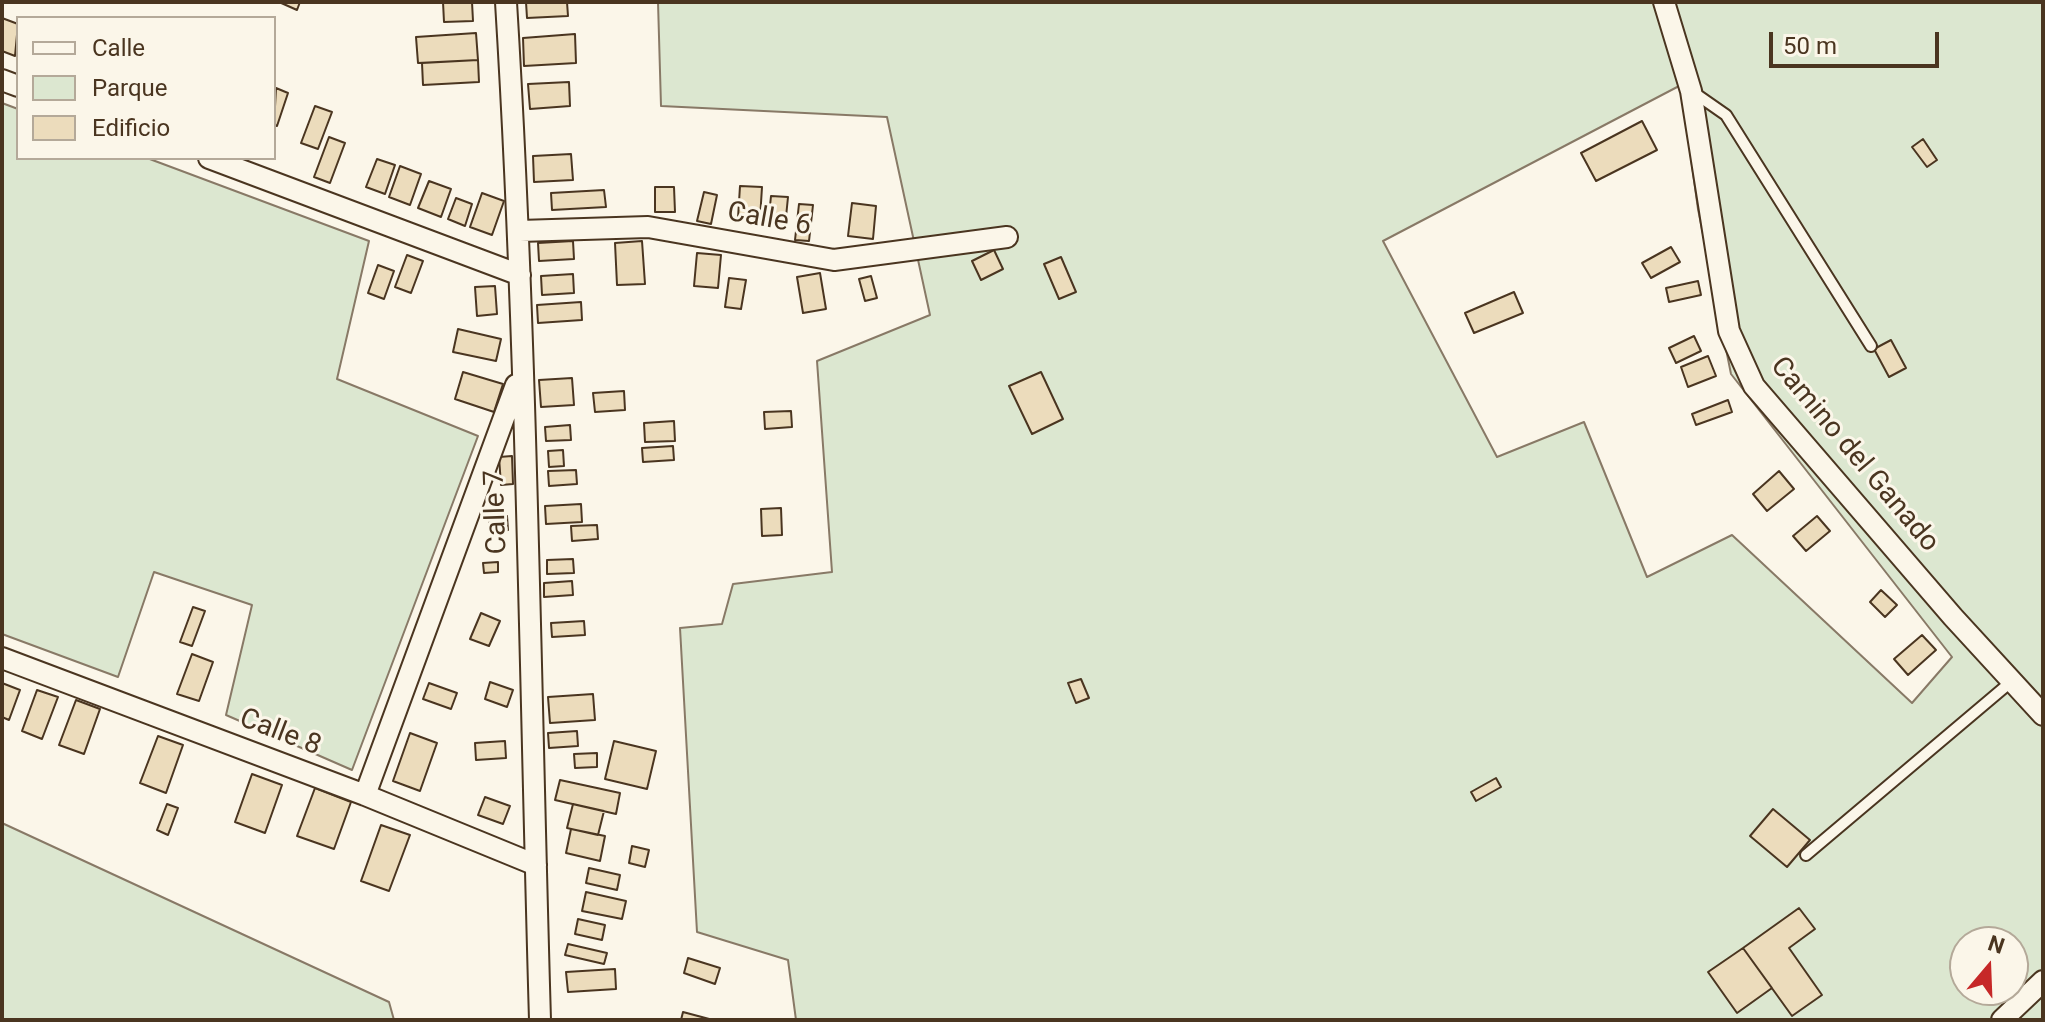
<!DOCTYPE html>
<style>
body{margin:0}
#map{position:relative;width:2045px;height:1022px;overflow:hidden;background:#fbf6e9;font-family:Roboto,sans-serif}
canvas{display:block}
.frame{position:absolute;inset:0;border:4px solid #4a3520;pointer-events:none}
.legend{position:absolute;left:16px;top:16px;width:260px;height:144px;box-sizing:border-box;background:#fbf6e9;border:2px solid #b4a999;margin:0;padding:10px 14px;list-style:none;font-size:24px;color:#4a3520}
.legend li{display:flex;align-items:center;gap:16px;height:40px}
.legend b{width:40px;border:2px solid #b4a999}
.north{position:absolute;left:1949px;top:926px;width:80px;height:80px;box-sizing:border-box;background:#fbf6e9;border:2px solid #b4a999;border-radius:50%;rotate:19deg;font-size:22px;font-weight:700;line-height:32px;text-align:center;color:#4a3520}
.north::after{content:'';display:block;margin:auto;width:28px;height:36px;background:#c62828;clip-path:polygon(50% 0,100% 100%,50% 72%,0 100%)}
.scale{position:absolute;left:1769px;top:32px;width:170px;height:36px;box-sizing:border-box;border:4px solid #4a3520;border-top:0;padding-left:10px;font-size:24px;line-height:28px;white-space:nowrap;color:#4a3520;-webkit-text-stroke:6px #fbf6e9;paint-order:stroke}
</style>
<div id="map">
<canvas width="2045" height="1022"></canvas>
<div class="frame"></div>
<ul class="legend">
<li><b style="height:10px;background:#fbf6e9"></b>Calle</li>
<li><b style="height:22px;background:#dce7d0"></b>Parque</li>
<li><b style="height:22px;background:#ecdcbc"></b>Edificio</li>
</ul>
<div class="north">N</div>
<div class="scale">50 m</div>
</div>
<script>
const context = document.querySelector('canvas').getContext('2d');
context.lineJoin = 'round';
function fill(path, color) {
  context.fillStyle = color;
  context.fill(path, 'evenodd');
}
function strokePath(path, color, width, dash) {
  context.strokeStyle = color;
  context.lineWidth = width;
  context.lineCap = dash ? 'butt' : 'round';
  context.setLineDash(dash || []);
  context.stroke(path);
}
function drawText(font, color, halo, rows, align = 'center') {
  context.font = font + ' Roboto,sans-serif';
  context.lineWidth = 6;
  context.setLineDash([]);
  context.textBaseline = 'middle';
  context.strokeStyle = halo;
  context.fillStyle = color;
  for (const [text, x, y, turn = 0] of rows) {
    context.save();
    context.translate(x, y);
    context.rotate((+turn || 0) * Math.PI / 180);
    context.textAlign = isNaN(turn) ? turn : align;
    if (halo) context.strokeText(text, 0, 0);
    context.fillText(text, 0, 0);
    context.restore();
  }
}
const green = new Path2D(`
 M658 2H2043V1020H796L788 960 697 932 680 628 722 624 733 584 832 572 817 361 930 315 887 117 661 106ZM1681 85 1698 209 1731 374 1952 657 1912 703 1732 535 1647 577 1584 422 1497 457 1383 241ZM1965 942H2013V990H1965Z
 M2 103 18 109V158H147L369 241 337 379 478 436 352 770 226 715 252 605 154 572 118 677 2 634Z
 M2 823 389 1002 394 1020H2Z`);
fill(green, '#dce7d0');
strokePath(green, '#887966', 2);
const building = new Path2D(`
 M279 2H300L297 10Z
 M443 2H472L473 21 444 22Z
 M526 2H567L568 16 527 18Z
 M2 18 18 24 15 56 2 51Z
 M476 33 478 60 418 63 416 37Z
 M575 34 576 63 524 66 523 38Z
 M478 60 479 82 423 85 422 63Z
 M569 82 570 106 530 109 528 84Z
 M276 88 288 93 277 126 274 125Z
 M315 106 332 112 318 149 301 143Z
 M1642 121 1657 150 1596 181 1581 153Z
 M329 137 345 143 330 183 314 177Z
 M1923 139 1937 160 1927 167 1912 147Z
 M571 154 573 180 534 182 533 156Z
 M377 159 395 165 385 194 366 187Z
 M400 166 421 174 410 205 389 197Z
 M429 181 451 189 441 217 418 208Z
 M740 186 762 187 760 219 738 218Z
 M655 187H674L675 212H655Z
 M604 190 606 207 552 210 551 193Z
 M704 192 717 195 711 224 697 221Z
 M482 193 504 201 492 235 470 227Z
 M771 196 788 197 785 227 768 226Z
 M456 198 472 204 465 226 448 219Z
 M852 203 876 206 873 239 848 236Z
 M799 204 813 205 809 241 795 240Z
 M573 241 574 259 539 261 538 243Z
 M642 241 645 284 617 285 615 243Z
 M1671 247 1680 262 1651 278 1642 263Z
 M994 250 1003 269 981 280 972 261Z
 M697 253 721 255 718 288 694 286Z
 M407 255 423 261 411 293 395 287Z
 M1061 257 1076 292 1059 299 1044 264Z
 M378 265 394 271 384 299 368 293Z
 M820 273 826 309 803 313 797 277Z
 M573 274 574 293 542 295 541 276Z
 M871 276 877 298 865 301 859 279Z
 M729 278 746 280 741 309 725 307Z
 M1698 281 1701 295 1669 302 1666 288Z
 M495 286 497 314 477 316 475 287Z
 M1514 292 1523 313 1474 333 1465 313Z
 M581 302 582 320 538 323 537 305Z
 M458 329 501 339 496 361 453 352Z
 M1694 336 1701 351 1676 363 1669 348Z
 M1891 340 1906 368 1889 377 1874 349Z
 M1708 356 1716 376 1688 387 1681 367Z
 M463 372 503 384 494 412 455 399Z
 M1041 372 1063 419 1032 434 1009 386Z
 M572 378 574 405 541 407 539 380Z
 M624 391 625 410 595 412 593 393Z
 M1728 400 1732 412 1696 425 1692 414Z
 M791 411 792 427 765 429 764 412Z
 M674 421 675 441 645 442 644 423Z
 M570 425 571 440 546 441 545 427Z
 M673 446 674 460 643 462 642 448Z
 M563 450 564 466 549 467 548 451Z
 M512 456 513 484 501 485 499 457Z
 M576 470 577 484 549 486 548 471Z
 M1779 471 1794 489 1767 511 1753 494Z
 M581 504 582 522 546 524 545 506Z
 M781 508 782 535 762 536 761 509Z
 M507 516 508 530 490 532 489 517Z
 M1817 516 1830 531 1806 551 1793 536Z
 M597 525 598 539 572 541 571 526Z
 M573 559 574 573 547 574V560Z
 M498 562V572L484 573 483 563Z
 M572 581 573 595 544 597V583Z
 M1881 590 1897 605 1885 617 1870 602Z
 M193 607 205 611 192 646 180 642Z
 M481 613 500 621 489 646 470 639Z
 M584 621 585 635 552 637 551 623Z
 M1922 635 1936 650 1908 675 1894 659Z
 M192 654 213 662 199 701 177 694Z
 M1081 679 1089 698 1076 703 1068 683Z
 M490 682 513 690 507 707 485 699Z
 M2 683 20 690 9 720 2 717Z
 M429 683 457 693 451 709 423 699Z
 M37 690 58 697 42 739 22 731Z
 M593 694 595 720 550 723 548 697Z
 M76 700 100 709 84 754 59 745Z
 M577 731 578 746 549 748 548 733Z
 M410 733 437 743 420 791 393 781Z
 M158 736 183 745 166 793 140 783Z
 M505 741 506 758 476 760 475 743Z
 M614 741 656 751 647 789 605 779Z
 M597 753V767L575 768 574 754Z
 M252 774 282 785 265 833 235 822Z
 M1496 778 1501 787 1476 801 1471 792Z
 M560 780 620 793 616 814 555 800Z
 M315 788 351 802 334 849 297 836Z
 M485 797 510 806 503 824 478 815Z
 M167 804 178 808 168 835 157 830Z
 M573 804 604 811 598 835 567 828Z
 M1773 809 1810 840 1787 867 1750 836Z
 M381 825 410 835 389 891 361 881Z
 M571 829 605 836 600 861 566 853Z
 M632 846 649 850 645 867 629 863Z
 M589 868 620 875 617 890 586 883Z
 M586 892 626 901 622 919 582 911Z
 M1799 908 1815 929 1789 948 1822 995 1792 1016 1743 948Z
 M578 919 605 925 602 940 575 934Z
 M568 944 607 953 604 964 565 955Z
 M1743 948 1772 988 1737 1013 1708 972Z
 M688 958 720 968 715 984 684 973Z
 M615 969 616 989 568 992 566 972Z
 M683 1012 713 1020H681Z`);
fill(building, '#ecdcbc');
strokePath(building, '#4a3520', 2);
const lane = new Path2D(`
 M1693 92 1726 115 1871 346
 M1806 855 2012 681`);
const street = new Path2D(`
 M506 2C527 341 530 681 540 1020
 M1664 2 1691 91 1729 331 1754 386 1953 617 2043 715
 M2 80 18 86
 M209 158 520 275
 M520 231 648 227 834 260 1007 237
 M2 658 365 795 536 865
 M365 795 516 385
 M2002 1020 2043 981`);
strokePath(lane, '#4a3520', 14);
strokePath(street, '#4a3520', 24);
strokePath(lane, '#fbf6e9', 10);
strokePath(street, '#fbf6e9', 20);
drawText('28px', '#4a3520', '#fbf6e9', [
 ["Calle 6",769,220,10],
 ["Camino del Ganado",1854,455,50],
 ["Calle 7",497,512,-92],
 ["Calle 8",280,733,21]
]);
</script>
